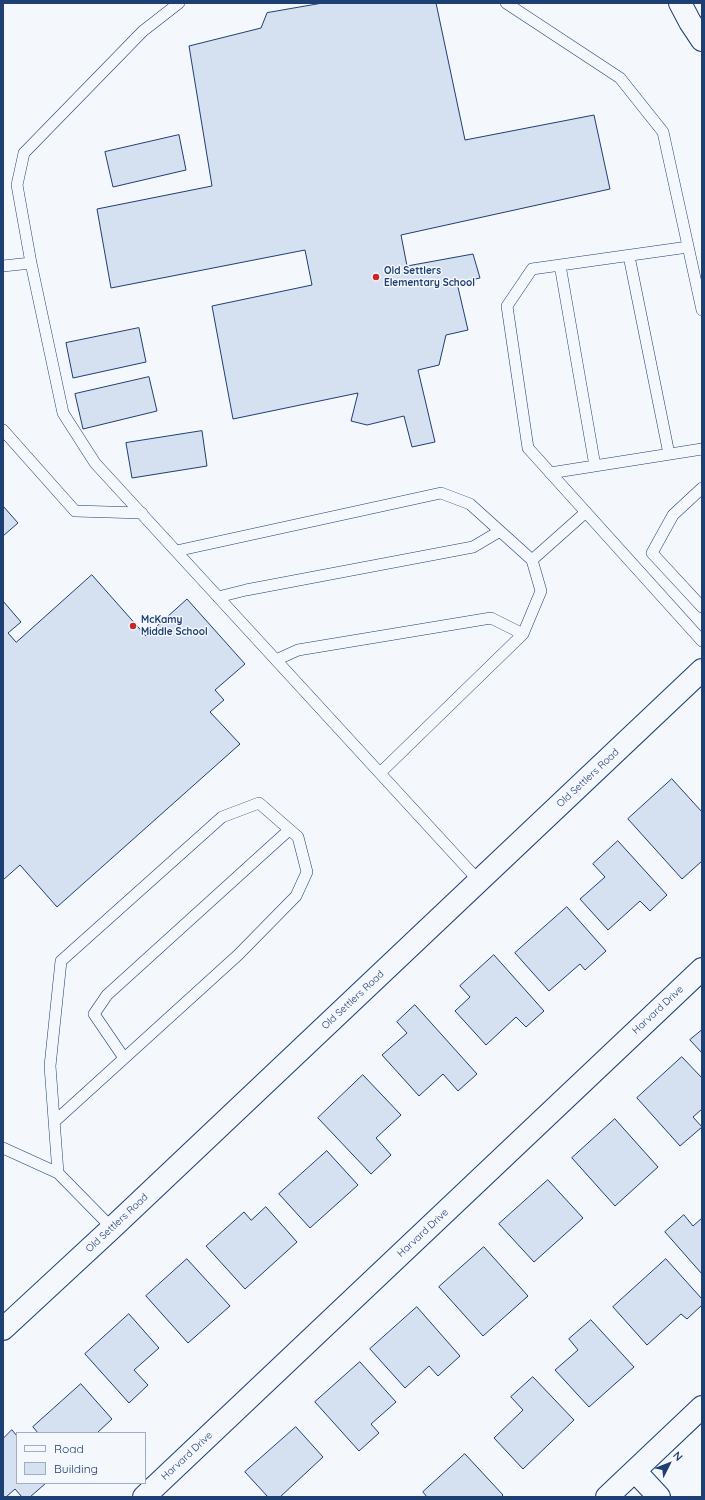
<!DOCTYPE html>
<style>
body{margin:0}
#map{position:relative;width:705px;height:1500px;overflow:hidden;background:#f4f7fb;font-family:Quicksand,sans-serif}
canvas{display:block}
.frame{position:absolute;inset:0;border:4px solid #1d3f73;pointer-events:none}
.legend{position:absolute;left:16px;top:1432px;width:130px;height:52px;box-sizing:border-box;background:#f4f7fb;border:1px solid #9eadc5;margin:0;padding:5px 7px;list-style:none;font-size:12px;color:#1d3f73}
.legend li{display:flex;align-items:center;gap:8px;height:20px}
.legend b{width:20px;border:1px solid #9eadc5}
.north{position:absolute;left:649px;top:1444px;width:40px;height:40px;-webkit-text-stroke:3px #f4f7fb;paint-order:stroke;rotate:48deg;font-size:11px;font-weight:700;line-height:16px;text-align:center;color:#1d3f73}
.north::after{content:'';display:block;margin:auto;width:14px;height:18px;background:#1d3f73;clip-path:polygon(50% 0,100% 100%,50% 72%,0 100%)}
</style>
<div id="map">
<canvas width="705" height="1500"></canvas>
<div class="frame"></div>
<ul class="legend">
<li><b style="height:5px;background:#f4f7fb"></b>Road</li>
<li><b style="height:11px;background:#d5e0f0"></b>Building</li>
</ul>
<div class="north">N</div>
</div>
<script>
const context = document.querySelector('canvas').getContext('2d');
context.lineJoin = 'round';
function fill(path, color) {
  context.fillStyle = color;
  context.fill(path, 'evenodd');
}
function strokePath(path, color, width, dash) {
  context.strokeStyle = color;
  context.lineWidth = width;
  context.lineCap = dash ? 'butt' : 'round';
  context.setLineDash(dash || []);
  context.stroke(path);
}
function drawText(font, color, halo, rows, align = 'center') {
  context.font = font + ' Quicksand,sans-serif';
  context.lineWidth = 3;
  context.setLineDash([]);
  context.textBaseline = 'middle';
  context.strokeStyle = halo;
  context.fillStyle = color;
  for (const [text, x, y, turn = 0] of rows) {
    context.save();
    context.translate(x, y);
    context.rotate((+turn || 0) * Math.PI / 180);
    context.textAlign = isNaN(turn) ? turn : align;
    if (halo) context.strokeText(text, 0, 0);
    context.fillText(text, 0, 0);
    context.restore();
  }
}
const building = new Path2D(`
 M323 3H436L465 140 594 115 610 189 401 235 407 266 473 254 480 278 457 283 468 330 446 335 439 365 418 370 435 442 412 447 404 416 367 425 351 421 358 393 233 419 212 306 312 285 305 250 111 288 97 209 212 186 189 46 261 28 267 13Z
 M179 135 186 170 113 187 105 152Z
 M139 328 146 362 73 378 66 343Z
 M149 377 157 411 83 429 75 394Z
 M202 431 207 466 132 478 126 443Z
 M3 506 18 523 3 536Z
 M92 575 146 636 187 599 245 664 215 690 224 700 210 712 240 744 57 907 20 865 3 880V601L21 622 8 633 16 642Z
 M672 779 702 812V861L682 879 628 819Z
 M618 841 667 895 650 911 640 901 608 930 580 899 605 877 593 864Z
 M567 907 606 951 585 970 580 964 549 991 515 953Z
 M494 955 544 1011 526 1027 516 1017 486 1045 455 1011 470 997 460 986Z
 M415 1005 477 1074 458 1091 443 1074 419 1096 382 1055 407 1033 397 1022Z
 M702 1030V1053L690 1040Z
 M682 1057 702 1078V1109L693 1117 702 1127 680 1146 637 1098Z
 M363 1075 401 1115 376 1138 391 1155 371 1174 318 1118Z
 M615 1119 658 1167 615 1206 572 1158Z
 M327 1151 358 1185 310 1228 279 1194Z
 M548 1180 583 1218 534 1262 499 1224Z
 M266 1207 297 1242 245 1289 206 1246 244 1212 251 1220Z
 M684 1215 693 1226 702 1218V1274L665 1232Z
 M484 1247 528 1296 483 1336 439 1287Z
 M187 1259 230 1306 188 1343 146 1296Z
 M666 1259 702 1299V1305L687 1319 681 1314 647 1345 613 1307Z
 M417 1307 460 1356 438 1376 429 1366 405 1388 370 1349Z
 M129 1314 159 1348 134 1370 148 1385 129 1403 85 1354Z
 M591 1320 634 1367 589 1407 555 1370 578 1350 569 1339Z
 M360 1362 396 1402 371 1424 379 1433 359 1451 315 1402Z
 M533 1377 574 1420 523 1469 494 1438 523 1410 511 1397Z
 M81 1384 112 1419 97 1433H38L33 1427Z
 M296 1427 323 1457 280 1497H268L245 1472Z
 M12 1430 17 1436V1483H46L30 1497H22L15 1489 6 1497H3V1439Z
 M465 1454 503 1495 501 1497H427L423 1492Z`);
fill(building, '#d5e0f0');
strokePath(building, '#1d3f73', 1);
const service = new Path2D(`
 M179 3 143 31 24 153 17 185 31 263 63 413 95 463 479 881
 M506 3 620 78 663 132 702 310
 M688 247 532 269 507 306 528 448 702 641
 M629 256 669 454
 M560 265 595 466
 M3 266 31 263
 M3 430 75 511 142 513
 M550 473 702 449
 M702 488 673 515 652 553 702 607
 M176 551 441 493 470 504 532 560 541 591 523 634 380 773
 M532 560 586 512
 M218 597 246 590 473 547 500 531
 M276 660 298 650 491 618 523 634
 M124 1058 94 1014 107 995 289 830
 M54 1122 238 955 296 896 307 872 298 837 259 803 222 817 61 961 50 1066 58 1173
 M3 1148 58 1173 112 1228`);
const minor = new Path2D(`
 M635 1471 659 1497
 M144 1497 702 969
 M607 1497 702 1407`);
const tertiary = new Path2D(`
 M3 1329 112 1228 702 670`);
const secondary = new Path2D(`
 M680 3 690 22 702 40`);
strokePath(service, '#1d3f73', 12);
strokePath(minor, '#1d3f73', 24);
strokePath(tertiary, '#1d3f73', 24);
strokePath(secondary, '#1d3f73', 24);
strokePath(service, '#f4f7fb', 11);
strokePath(minor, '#f4f7fb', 22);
strokePath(tertiary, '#f4f7fb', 22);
strokePath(secondary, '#f4f7fb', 22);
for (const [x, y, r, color] of [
 [376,277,4,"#c62828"],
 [133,626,4,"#c62828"]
]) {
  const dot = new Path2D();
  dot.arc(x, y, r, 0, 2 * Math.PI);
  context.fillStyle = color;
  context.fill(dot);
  strokePath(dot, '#f4f7fb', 1.5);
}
drawText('bold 10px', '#1d3f73', '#f4f7fb', [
 ["Old Settlers",384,271],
 ["Elementary School",384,283],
 ["McKamy",141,620],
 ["Middle School",141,632]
], 'left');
drawText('10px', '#1d3f73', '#f4f7fb', [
 ["Old Settlers Road",588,778,-43],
 ["Old Settlers Road",353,1000,-43],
 ["Harvard Drive",658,1010,-43],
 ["Old Settlers Road",117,1223,-43],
 ["Harvard Drive",423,1233,-43],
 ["Harvard Drive",187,1456,-43]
]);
</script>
